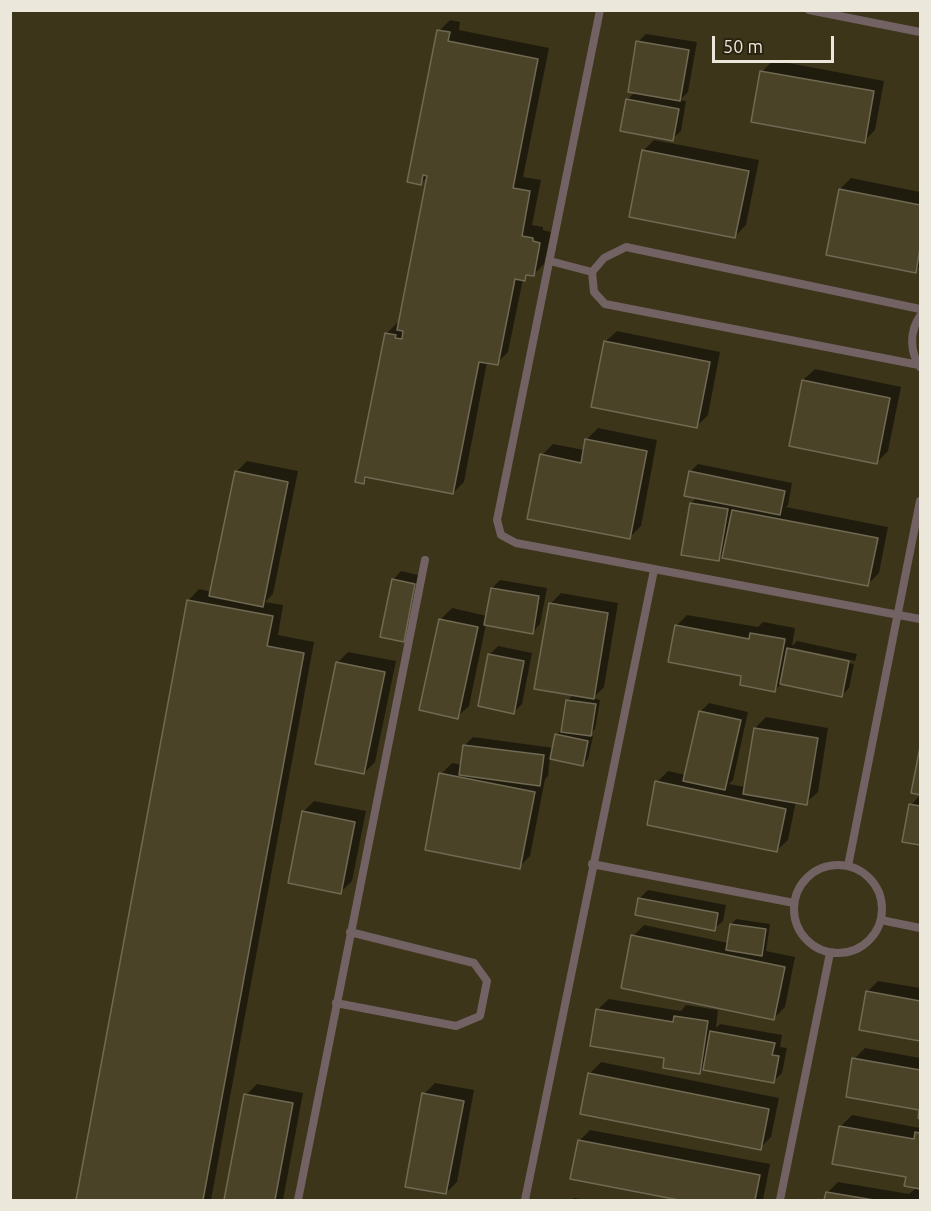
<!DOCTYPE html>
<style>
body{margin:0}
#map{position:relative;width:931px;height:1211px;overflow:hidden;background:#332d19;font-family:Ubuntu,sans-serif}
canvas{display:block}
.frame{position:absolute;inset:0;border:12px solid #ebe7db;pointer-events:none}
.scale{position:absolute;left:712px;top:36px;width:122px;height:27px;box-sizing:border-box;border:3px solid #ebe7db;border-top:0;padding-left:8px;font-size:18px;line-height:21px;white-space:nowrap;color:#ebe7db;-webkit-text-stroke:4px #29230f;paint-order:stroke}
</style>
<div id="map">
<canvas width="931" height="1211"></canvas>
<div class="frame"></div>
<div class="scale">50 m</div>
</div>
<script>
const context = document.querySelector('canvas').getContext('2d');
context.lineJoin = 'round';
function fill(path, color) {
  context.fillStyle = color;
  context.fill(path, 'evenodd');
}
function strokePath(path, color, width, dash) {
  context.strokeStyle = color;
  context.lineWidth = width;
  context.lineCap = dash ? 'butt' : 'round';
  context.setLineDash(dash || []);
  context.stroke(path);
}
fill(new Path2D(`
 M10 11H920V1200H11Z`), '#3d351a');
fill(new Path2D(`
 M450 20 460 22 459 30 549 48 523 177 541 180 532 225 543 227V230L551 232 544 264 533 275 530 274 523 279 508 352 497 363 487 362 464 482 453 493 370 476 363 482 386 334 397 323H400L429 175 421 183 439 31Z
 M646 34 697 42 688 92 680 100 686 101 681 131 672 139 627 100 635 92 638 42Z
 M773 60 884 81 875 130 864 141 762 72Z
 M654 140 759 160 746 225 735 236 643 151Z
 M851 178 920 192V266L915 271 840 189Z
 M617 331 720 352 708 415 697 426 605 342Z
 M815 369 901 387 888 451 877 462 803 380Z
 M598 428 657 440 641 526 630 537 542 455 553 444 584 450 586 440Z
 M247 461 298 471 273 594 265 602 283 605 278 635 314 642 211 1200H77L188 601 199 589 212 592 236 472Z
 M698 464 792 483 788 505 786 507 888 527 879 573 868 584 725 553 718 560 691 503 698 497 690 472Z
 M401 571 422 576 411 632 403 640 393 580Z
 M500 580 547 588 540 624 532 633 486 624 469 706 457 717 440 620 452 608 487 616 492 588Z
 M561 593 618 603 604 687 593 698 600 700 595 729 589 736H593L588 759 583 764 550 757 548 776 545 779 530 856 519 867 441 774 452 763 462 765 465 745 473 737 554 748 556 735 562 730 568 700 574 694 550 604Z
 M687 615 758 627 763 622 795 628 792 646 797 641 857 654 855 661 793 648V651L854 664 849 688 841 696 782 683 775 690 743 674 676 626Z
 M498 646 532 653 522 704 514 712 480 705 490 654Z
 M348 652 396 661 375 762 364 773 337 663Z
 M709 703 748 712 733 780 729 784 745 787 755 728 766 717 828 728 818 792 806 803 796 801 788 840 776 851 657 782 668 771 686 775 700 712Z
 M920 753V793L913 792Z
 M920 795V844L904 840 911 805Z
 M314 801 366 811 352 881 341 892 303 812Z
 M648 890 726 905 723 921 714 929 637 914 640 898Z
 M736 919 770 924 766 951 795 957 785 1007 774 1018 633 936 644 925 728 943 731 924Z
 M878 981 920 988V1039L861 1028 867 992Z
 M609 999 681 1011 686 1005 718 1010 716 1028 720 1024 782 1035 780 1047 787 1048 782 1073 774 1081 703 1068 699 1073 666 1057 597 1010Z
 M865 1048 920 1058V1108L847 1095 854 1059Z
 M601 1062 779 1098 771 1137 760 1148 590 1073Z
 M435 1083 474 1090 457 1182 446 1193 424 1094Z
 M257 1084 303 1093 283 1200H226L246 1095Z
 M852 1115 920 1128V1200H826L827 1193 838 1182 909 1194 917 1187 908 1176 840 1127Z
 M590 1130 770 1164 763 1200H687L572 1178 579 1141Z
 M574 1198 588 1200H571Z`), '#0007');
const building = new Path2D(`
 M437 30 450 32 448 41 538 59 513 188 530 191 522 236 533 238V241L540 243 534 276 526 275 525 281 515 279 498 365 479 362 453 494 365 477 364 484 355 482 385 333 396 335 395 338 402 339 403 331 397 330 427 176 423 175 421 185 407 182Z
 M636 41 689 50 680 101 628 92Z
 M760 71 874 91 865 143 751 122Z
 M626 99 679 109 673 141 620 131Z
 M642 150 749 171 735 238 629 217Z
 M839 189 920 205V248L916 273 826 255Z
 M604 341 710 362 697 428 591 407Z
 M802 380 890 398 877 464 789 446Z
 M585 439 647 451 630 539 527 519 540 454 581 463Z
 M235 471 288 482 263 607 209 596Z
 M689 471 785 491 780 515 684 496Z
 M690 503 728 509 719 561 681 555Z
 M732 510 878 538 868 586 722 558Z
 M392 579 415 584 404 642 380 637Z
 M491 588 539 596 533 634 484 625Z
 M187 600 273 616 267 646 304 653 203 1200H76Z
 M549 603 608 613 594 699 534 689Z
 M439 619 478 627 458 719 419 710Z
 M675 625 749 639 750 633 785 639 775 692 740 685 741 676 668 662Z
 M787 648 849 661 842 697 780 684Z
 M488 654 524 661 514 714 478 706Z
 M336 662 385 672 364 774 315 764Z
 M566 700 596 704 591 736 561 732Z
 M699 711 741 720 725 790 683 781Z
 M754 728 818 738 807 805 743 794Z
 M555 734 588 741 583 766 550 759Z
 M463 745 544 755 540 786 459 775Z
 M920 747V795L911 793Z
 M439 773 535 792 520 869 425 850Z
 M655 781 786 809 777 852 647 825Z
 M909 804 920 806V845L902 842Z
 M302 811 355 822 341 894 288 883Z
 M638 898 718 913 715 931 635 915Z
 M730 924 766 929 762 956 726 950Z
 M631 935 785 967 774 1020 621 988Z
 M866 991 920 1001V1041L859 1030Z
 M596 1009 673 1022 674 1016 708 1021 700 1074 663 1068 664 1058 590 1046Z
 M710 1031 775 1043 772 1055 779 1056 774 1083 703 1070Z
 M852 1058 920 1070V1119L918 1118 919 1110 846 1097Z
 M588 1073 769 1109 761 1150 580 1114Z
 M422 1093 464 1101 446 1194 405 1187Z
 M244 1094 293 1103 275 1200H224Z
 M839 1126 914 1139 915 1132 920 1133V1189L904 1186 906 1177 832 1164Z
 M578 1140 760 1175 755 1200H679L570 1179Z
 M826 1192 874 1200H824Z`);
fill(building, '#4b4328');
strokePath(building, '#706953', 1.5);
strokePath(new Path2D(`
 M600 10 497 520 501 535 516 543 920 619
 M809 10 920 32
 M550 261 592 272
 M920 316C909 332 910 352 920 367
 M919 365 605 304 594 292 592 272 604 258 626 247 920 309
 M592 864 794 903
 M794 909a44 44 0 1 1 88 0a44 44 0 1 1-88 0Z
 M848 866 920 501
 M881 920 920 928
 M336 1003 456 1026 480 1016 487 981 474 963 350 932
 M298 1200 425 560
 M525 1200 654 570
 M780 1200 830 953`), '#726263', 8);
</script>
